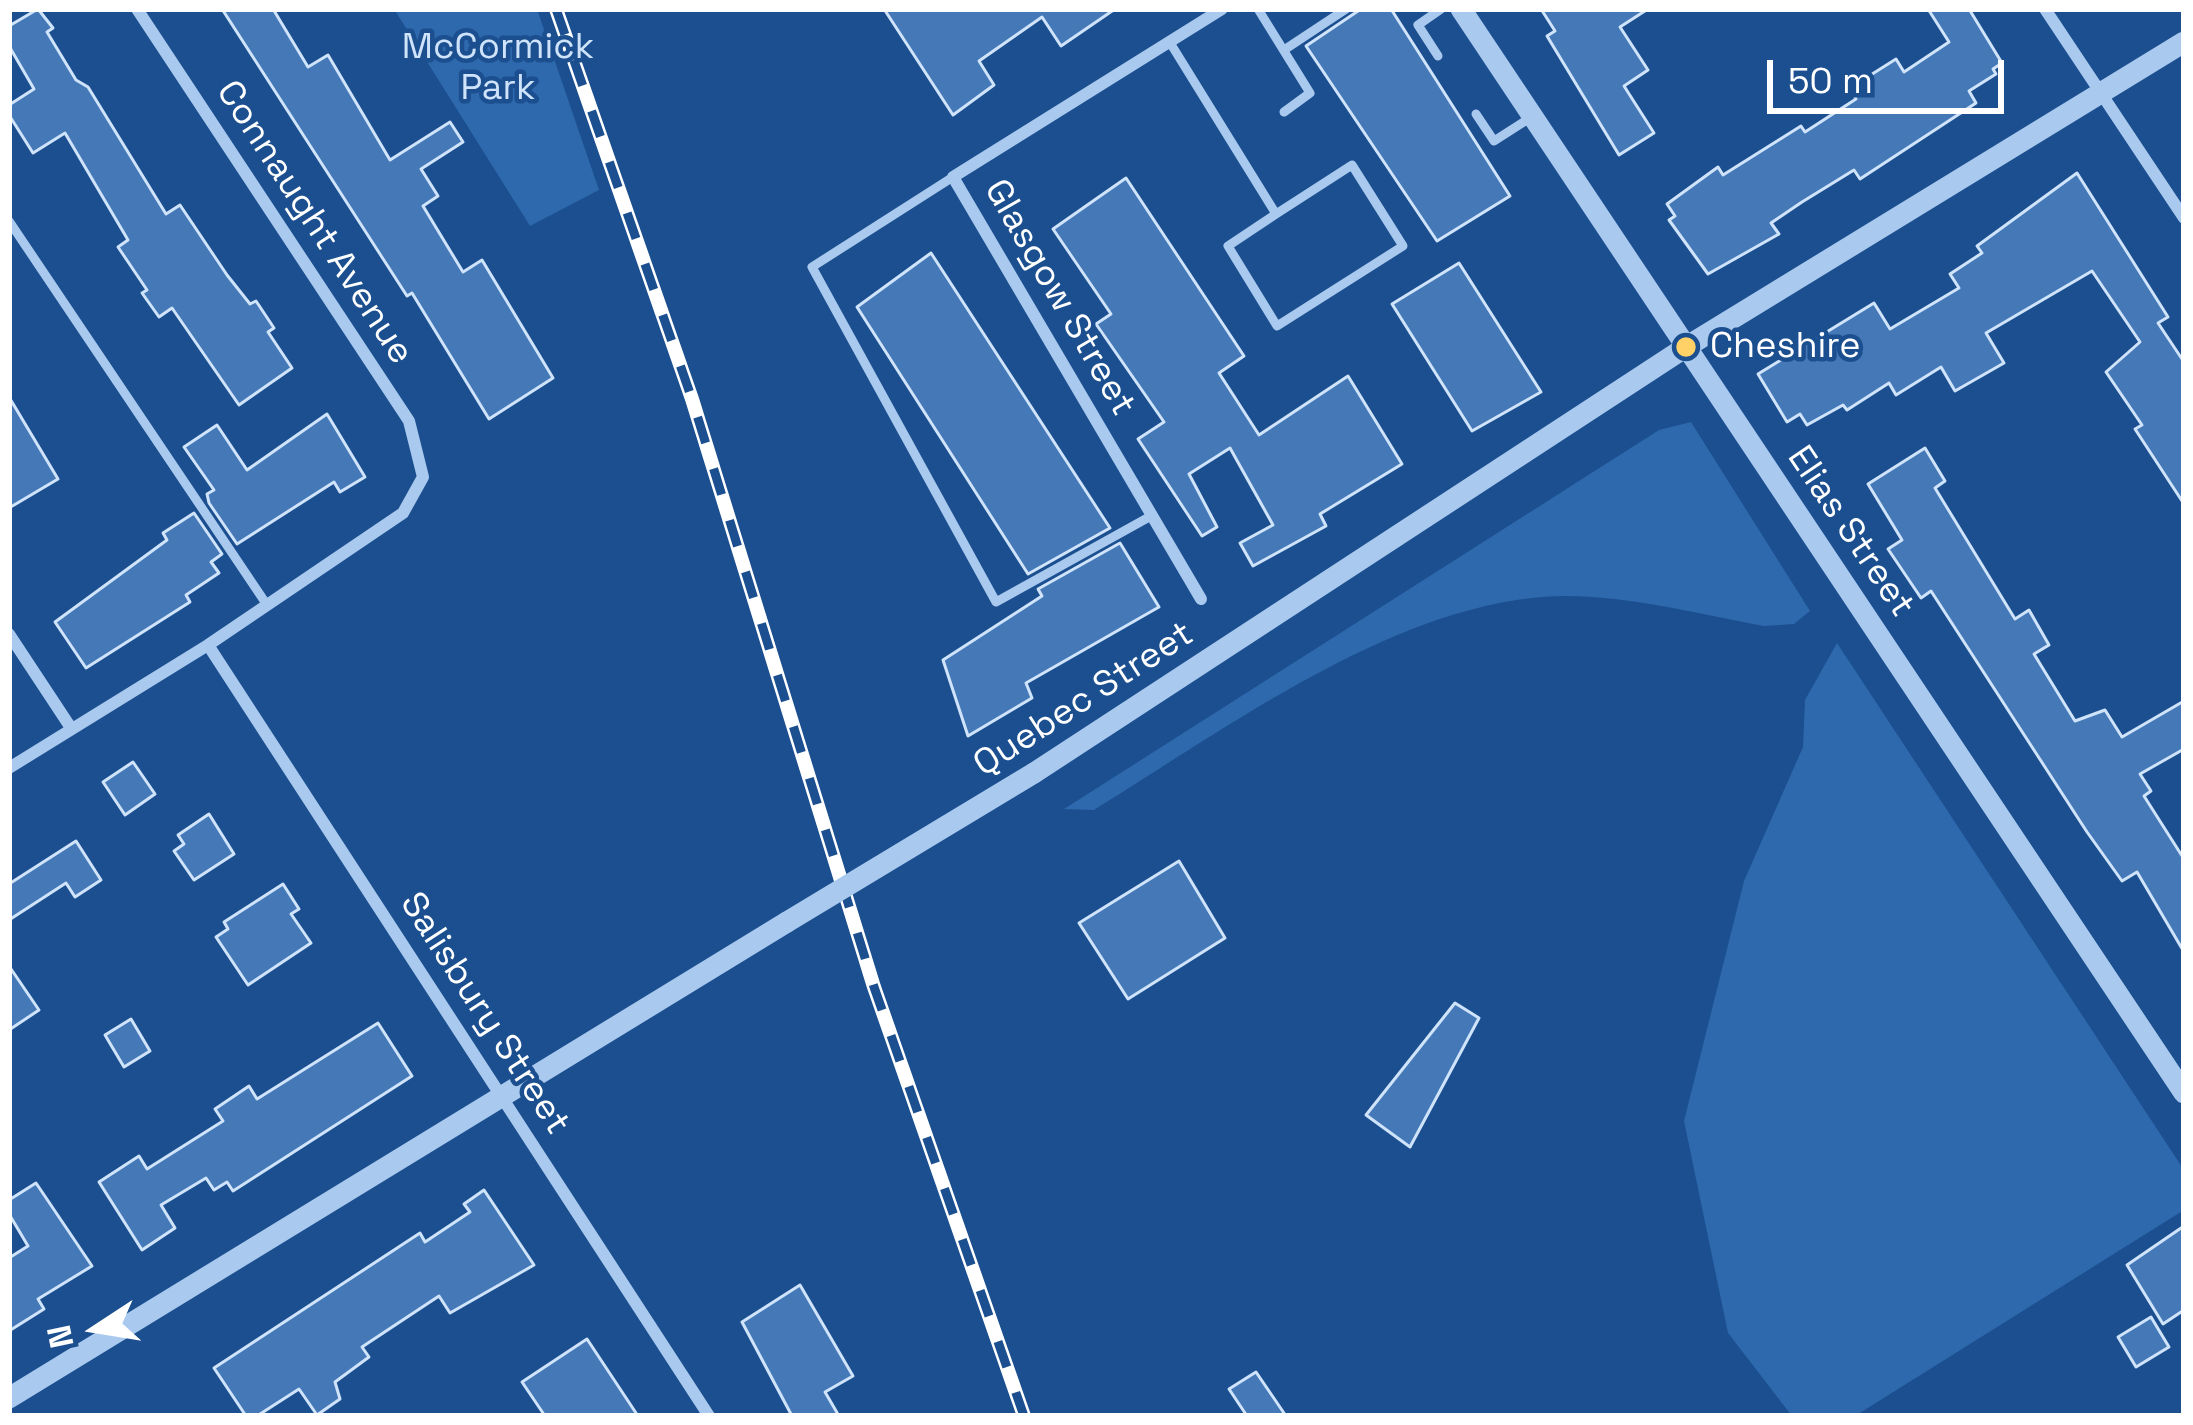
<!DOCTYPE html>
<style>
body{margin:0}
#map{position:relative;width:2193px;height:1425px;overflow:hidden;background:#1b4f8f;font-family:"Space Grotesk",sans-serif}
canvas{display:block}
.frame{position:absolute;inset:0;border:12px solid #fff;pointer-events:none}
.north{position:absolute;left:36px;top:1269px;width:120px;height:120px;-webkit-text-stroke:9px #1b4f8f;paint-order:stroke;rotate:258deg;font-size:33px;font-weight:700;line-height:48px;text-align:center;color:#fff}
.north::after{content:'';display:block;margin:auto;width:42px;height:54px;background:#fff;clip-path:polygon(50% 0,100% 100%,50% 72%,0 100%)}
.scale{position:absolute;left:1767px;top:60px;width:237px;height:54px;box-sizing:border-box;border:6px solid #fff;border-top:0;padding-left:15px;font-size:36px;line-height:42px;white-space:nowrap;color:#fff;-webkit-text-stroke:9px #1b4f8f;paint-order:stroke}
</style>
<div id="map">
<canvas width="2193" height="1425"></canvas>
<div class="frame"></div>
<div class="north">N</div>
<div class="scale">50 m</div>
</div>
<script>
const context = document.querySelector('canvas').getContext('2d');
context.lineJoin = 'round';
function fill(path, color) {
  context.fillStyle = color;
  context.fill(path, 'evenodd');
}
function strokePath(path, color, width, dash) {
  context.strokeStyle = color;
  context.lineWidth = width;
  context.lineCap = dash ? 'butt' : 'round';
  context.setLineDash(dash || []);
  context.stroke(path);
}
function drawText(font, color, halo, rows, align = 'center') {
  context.font = font + ' "Space Grotesk",sans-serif';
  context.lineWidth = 9;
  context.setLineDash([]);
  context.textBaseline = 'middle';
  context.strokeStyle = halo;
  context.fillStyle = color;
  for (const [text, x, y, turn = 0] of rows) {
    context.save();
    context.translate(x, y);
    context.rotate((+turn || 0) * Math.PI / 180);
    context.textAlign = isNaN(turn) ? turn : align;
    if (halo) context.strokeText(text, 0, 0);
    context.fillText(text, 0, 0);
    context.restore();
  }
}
fill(new Path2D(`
 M394 9H537L599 190 530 226Z
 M1691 422 1810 611 1794 624 1764 626C1699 614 1630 596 1564 596 1402 598 1229 727 1094 810L1064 809 1659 430Z
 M1837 643 2184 1170V1210L1855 1416H1792L1728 1333 1684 1121 1744 881 1803 747 1805 700Z`), '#2e69ad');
const building = new Path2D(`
 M38 9 53 28 47 32 76 80 88 87 166 214 180 205 227 275 250 304 256 301 274 328 268 332 292 368 239 405 172 308 159 317 142 293 147 290 118 247 128 240 65 133 33 153 9 115V105L34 89 9 46V26Z
 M222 9H273L308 67 328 55 390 160 450 122 463 142 421 169 438 196 423 206 463 272 482 260 553 378 489 419 412 293 407 296Z
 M884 9H1115L1061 46 1042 17 979 61 994 85 953 115Z
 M1361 9H1391L1510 196 1437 241 1306 46Z
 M1541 9H1648L1620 27 1648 70 1624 86 1654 133 1619 155 1547 36 1555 31Z
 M1928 9H1969L2002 63 1993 69 1996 74 1969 91 1976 103 1860 179 1854 170 1802 202 1771 223 1779 234 1708 274 1669 220 1675 216 1667 204 1718 167 1723 175 1801 126 1805 132 1856 99 1850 88 1896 59 1904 72 1949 42Z
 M2077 173 2168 317 2158 323 2184 362V504L2135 429 2142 425 2106 372 2140 342 2092 271 1986 333 2004 363 1955 391 1941 367 1896 395 1889 383 1847 410 1843 405 1807 425 1800 414 1787 422 1758 374 1874 303 1890 329 1959 288 1950 274 1982 253 1977 246Z
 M1126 178 1244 356 1219 373 1259 435 1348 376 1402 464 1320 514 1326 526 1253 566 1240 543 1273 525 1230 448 1189 474 1217 527 1202 536 1138 439 1164 422 1096 324 1111 314 1053 229Z
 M931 253 1110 528 1028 574 857 307Z
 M1459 263 1541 392 1472 431 1392 304Z
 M9 397 58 479 9 508Z
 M327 414 365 477 340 492 334 482 237 544 209 503 207 494 214 490 184 447 217 425 247 470Z
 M1925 448 1945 481 1935 488 2015 619 2029 610 2049 645 2034 654 2075 721 2105 710 2122 737 2184 701V749L2140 774 2151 791 2144 796 2184 859V952L2137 872 2122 881 2087 832 1931 591 1921 598 1888 549 1902 540 1868 484Z
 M194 513 222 554 211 562 219 573 186 595 190 602 86 668 55 622 167 540 163 533Z
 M1120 543 1159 607 1026 683 1032 698 968 736 943 660 1042 596 1038 589Z
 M133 762 155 794 125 815 103 782Z
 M209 814 234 854 194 880 174 851 184 844 178 835Z
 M76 841 101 880 75 897 66 883 9 920V884Z
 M1179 861 1225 938 1128 999 1079 923Z
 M283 884 299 909 291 914 311 943 248 985 216 937 228 929 224 922Z
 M9 966 39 1010 9 1030Z
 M1455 1003 1479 1018 1410 1147 1366 1115Z
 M131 1019 150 1051 124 1067 105 1035Z
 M378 1023 412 1076 233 1191 227 1182 214 1190 206 1178 161 1205 175 1228 142 1250 99 1182 139 1156 147 1169 223 1121 215 1109 249 1086 257 1099Z
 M36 1183 92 1266 38 1299 44 1309 9 1331V1258L28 1246 9 1214V1200Z
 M484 1190 534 1265 450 1313 439 1296 362 1347 369 1357 335 1382 340 1399 317 1415 299 1389 257 1416H246L214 1368 420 1233 425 1242 470 1212 464 1204Z
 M2184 1226V1310L2163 1324 2127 1265Z
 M800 1285 853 1376 825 1392 839 1416H792L742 1322Z
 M2151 1317 2169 1347 2136 1367 2118 1337Z
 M587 1339 638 1416H545L522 1382Z
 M1256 1372 1286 1416H1247L1229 1389Z`);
fill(building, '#4478b7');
strokePath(building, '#cfe3fa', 3);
strokePath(new Path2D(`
 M1258 9 1310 93 1284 112
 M1169 41 1276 214 1228 246 1277 326 1403 246 1352 165 1276 214
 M1284 50 1346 9
 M1438 56 1418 25 1441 9
 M1476 114 1494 141 1533 116
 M953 177 812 267 996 602 1151 516
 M9 221 267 605`), '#a9c9ee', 9);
strokePath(new Path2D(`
 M2045 9 2184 218
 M1201 599 953 177 1222 9
 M9 634 71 728
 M208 645 709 1416
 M9 768 208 645 403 513 423 477 409 421 137 9`), '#a9c9ee', 12);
strokePath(new Path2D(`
 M1461 9 2184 1093
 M1034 773 1686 347 2184 42
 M9 1398 787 922`), '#a9c9ee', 21);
const rail = new Path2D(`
 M556 9 692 399 874 987 1024 1416`);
strokePath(rail, '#fff', 14);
strokePath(rail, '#1b4f8f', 9, [27]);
strokePath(new Path2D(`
 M787 922 1034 773`), '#a9c9ee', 21);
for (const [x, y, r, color] of [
 [1686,347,12,"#ffd166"]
]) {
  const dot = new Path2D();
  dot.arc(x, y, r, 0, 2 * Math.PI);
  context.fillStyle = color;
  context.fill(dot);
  strokePath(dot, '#1b4f8f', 4.5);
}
drawText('36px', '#cfe3fa', '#1b4f8f', [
 ["McCormick",498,48],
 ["Park",498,89]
]);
drawText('36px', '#fff', '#1b4f8f', [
 ["Connaught Avenue",314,223,57],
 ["Glasgow Street",1059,298,60],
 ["Elias Street",1850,532,56],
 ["Quebec Street",1084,700,-33],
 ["Salisbury Street",484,1014,57]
]);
drawText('36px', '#fff', '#1b4f8f', [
 ["Cheshire",1710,347]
], 'left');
</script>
